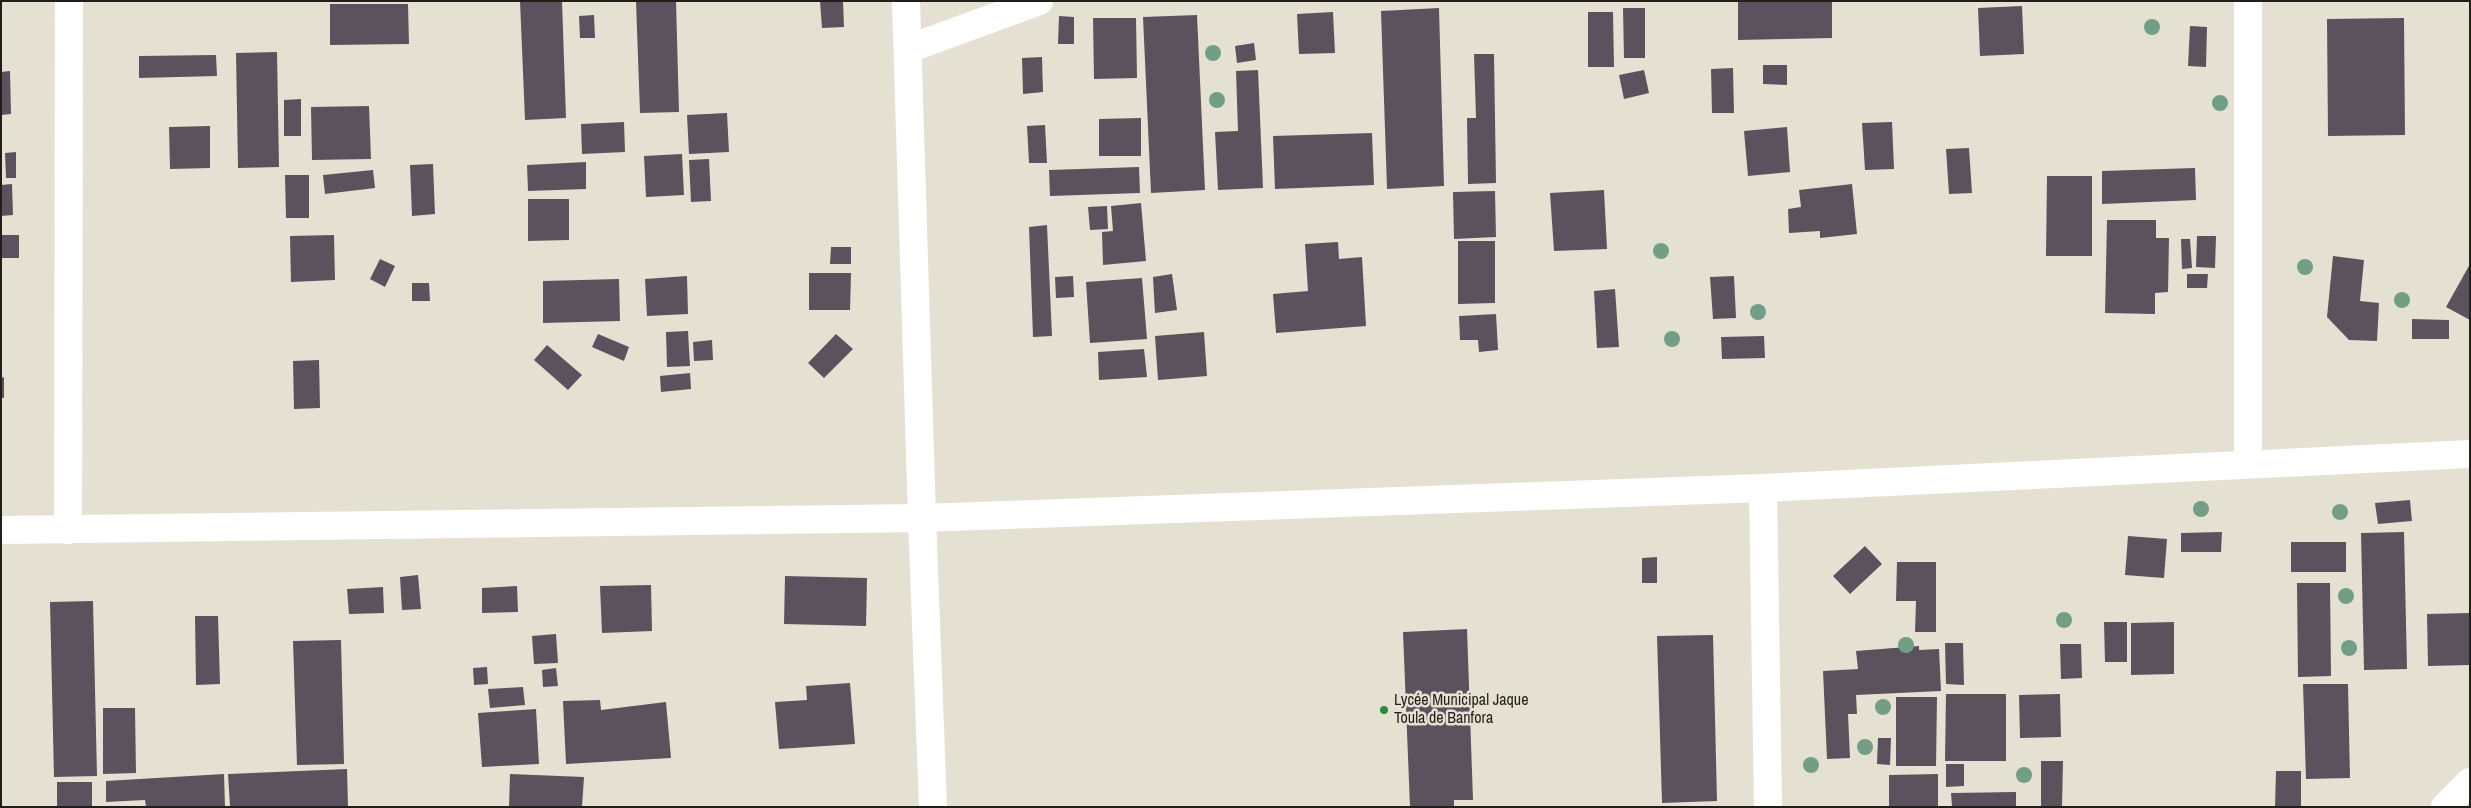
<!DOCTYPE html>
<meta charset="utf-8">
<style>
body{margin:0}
#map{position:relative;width:2471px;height:808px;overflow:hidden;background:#e5e1d2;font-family:"Archivo Narrow",sans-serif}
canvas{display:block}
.frame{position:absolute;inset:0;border:2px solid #201f19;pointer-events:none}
</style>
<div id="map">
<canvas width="2471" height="808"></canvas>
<div class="frame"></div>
</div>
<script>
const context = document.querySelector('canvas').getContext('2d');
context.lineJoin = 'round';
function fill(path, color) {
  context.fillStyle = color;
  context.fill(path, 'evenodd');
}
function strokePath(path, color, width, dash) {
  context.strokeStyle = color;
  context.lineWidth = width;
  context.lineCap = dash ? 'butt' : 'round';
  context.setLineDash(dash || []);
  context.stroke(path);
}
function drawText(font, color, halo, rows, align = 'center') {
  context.font = font + ' "Archivo Narrow",sans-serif';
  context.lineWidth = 5;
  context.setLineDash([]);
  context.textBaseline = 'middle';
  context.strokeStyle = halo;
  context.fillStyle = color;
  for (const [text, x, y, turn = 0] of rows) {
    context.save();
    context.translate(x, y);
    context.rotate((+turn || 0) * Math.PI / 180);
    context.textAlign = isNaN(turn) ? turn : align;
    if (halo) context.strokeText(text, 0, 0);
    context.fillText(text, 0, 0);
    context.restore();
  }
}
fill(new Path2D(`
 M520 1H562L566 118 525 120Z
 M636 1H676L679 112 640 113Z
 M820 1H843L844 27 822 28Z
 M1738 1H1832V38L1738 40Z
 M330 4H408L409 44 330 45Z
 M2022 6 2024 54 1980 56 1978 8Z
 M1439 8 1444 186 1387 189 1381 11Z
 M1623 8H1645V58H1624Z
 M1333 12 1335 53 1299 54 1297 14Z
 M1588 12H1613L1614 67H1588Z
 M594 15 595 38H580L579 16Z
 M1197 15 1205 190 1151 193 1143 17Z
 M1059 16 1074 17V44H1058Z
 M1093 18H1136L1137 78 1094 79Z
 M2404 18 2405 135 2328 136 2327 19Z
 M2190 26 2207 27 2206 67 2188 66Z
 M1254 43 1256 60 1237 63 1235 46Z
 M277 52 279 167 238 168 236 53Z
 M1474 54H1494L1496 183 1468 184 1467 118H1476Z
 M216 55 217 76 139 78V56Z
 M1042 57 1043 92 1023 94 1022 58Z
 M1763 65H1787V85L1763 84Z
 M1733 68 1734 113H1712L1711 69Z
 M1258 70 1263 188 1218 190 1215 132 1238 131 1236 71Z
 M1644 70 1649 93 1624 99 1619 75Z
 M10 71 11 114 1 115V72Z
 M301 99V136H284V100Z
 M369 106 371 159 312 160 311 107Z
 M727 113 729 152 689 154 687 115Z
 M1141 118V156H1099V119Z
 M624 122 625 152 582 154 581 124Z
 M1892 122 1894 169 1865 170 1862 123Z
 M1045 125 1047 163H1029L1027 126Z
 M210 126V168L170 169 169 127Z
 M1787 127 1790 172 1748 176 1744 131Z
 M1372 133 1374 185 1275 189 1273 136Z
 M1969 148 1972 193 1949 194 1946 149Z
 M16 152V178H6L5 153Z
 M682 154 684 195 646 197 644 156Z
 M709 159 711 201 691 202 689 160Z
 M586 162V189L528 191 527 165Z
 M433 164 435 214 412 216 410 165Z
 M1139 167 1140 193 1050 196 1049 170Z
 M2195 168 2196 200 2102 204V171Z
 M373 170 375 188 325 194 323 175Z
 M285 175H309V218H286Z
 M2047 176H2092V256H2046Z
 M12 184 13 215 1 216V185Z
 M1852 184 1857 234 1820 238V231L1789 233 1788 209 1801 207 1799 190Z
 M1604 190 1607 249 1554 251 1550 193Z
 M1495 191 1496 237 1454 239 1453 192Z
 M528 199H569V240L528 241Z
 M1141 203 1146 261 1103 265 1102 232 1113 231 1111 206Z
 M1107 206 1108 229 1090 230 1088 207Z
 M2107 220H2156V238H2169L2168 292 2155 293V314L2105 313Z
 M1047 225 1052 336 1033 337 1029 227Z
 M1 235H19V258H1Z
 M334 235 335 280 291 282 290 236Z
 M2197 236H2216L2215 268 2196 267Z
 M2181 239H2190L2192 268 2182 269Z
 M1458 241H1495V303L1458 304Z
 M1338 242 1339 259 1362 257 1366 326 1276 333 1273 294 1308 291 1305 244Z
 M831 247H851V264H830Z
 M2333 256 2364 260 2360 301 2379 303 2377 341 2349 340 2327 317Z
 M380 259 395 266 385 287 370 279Z
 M2470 264V320L2446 307Z
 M809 273H851L850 310H809Z
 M1172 274 1177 310 1155 313 1153 277Z
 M2187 274H2208L2207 288H2187Z
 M687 276 688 314 647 316 645 279Z
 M1073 276 1074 297 1056 298 1055 277Z
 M1734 276 1736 318 1713 319 1710 277Z
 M1142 278 1147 339 1090 343 1086 282Z
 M619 279 620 321 543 323V281Z
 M412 283H429L430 301H412Z
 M1615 289 1619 347 1597 348 1594 291Z
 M1496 314 1498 350 1479 352 1478 340H1460L1459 316Z
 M2412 319 2449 320V339H2412Z
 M688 331 690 366 667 367 666 332Z
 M1204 332 1207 376 1158 380 1155 336Z
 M598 334 629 347 624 361 592 347Z
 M836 334 853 349 824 378 808 363Z
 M1764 336 1765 358 1722 359 1721 337Z
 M712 340 713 360 694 361 693 342Z
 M547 345 582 375 568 390 534 360Z
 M1144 349 1147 377 1099 380 1098 352Z
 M319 360 320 408 294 409 293 361Z
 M690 373 691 389 661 392 660 376Z
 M4 377V398H1V378Z
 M2410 500 2412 521 2378 524 2375 503Z
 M2222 532 2221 552H2181V533Z
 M2404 532 2407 669 2364 670 2361 533Z
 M2128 536 2167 539 2164 578 2125 575Z
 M2291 542H2346V572H2291Z
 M1865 546 1882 564 1850 594 1833 576Z
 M1657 557V583H1642V558Z
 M1897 562H1936V632H1915L1916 601H1896Z
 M418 575 421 609 402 610 400 577Z
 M785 576 867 578 866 626 784 624Z
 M2297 583H2330L2331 676 2298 677Z
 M651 585 652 631 602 633 600 586Z
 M517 586 518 612 482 613V588Z
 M383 587 384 613 349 614 347 589Z
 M93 601 97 776 54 777 50 602Z
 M2470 613V665L2428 666 2427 614Z
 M195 616H218L220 684 196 685Z
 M2104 622H2127V662H2105Z
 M2174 622V674L2131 675V623Z
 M1467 629 1473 800H1454V807H1410L1403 632Z
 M556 634 558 663 534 664 532 636Z
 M1713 635 1717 801 1662 803 1657 636Z
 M341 640 344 764 297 765 293 641Z
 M1945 643H1963L1964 685 1946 684Z
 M2060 644H2081L2082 678 2061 679Z
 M1919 646V650L1939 649 1941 691 1856 695 1857 714H1848L1850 758 1827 759 1823 671 1858 669 1856 651Z
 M487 667 488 684 474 685 473 668Z
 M556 668 558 686 543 687 542 670Z
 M850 683 855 744 779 749 775 702 807 700 806 686Z
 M2303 684H2348L2350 778 2306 779Z
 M523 687 525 705 490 708 488 689Z
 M1946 694H2006V761H1945Z
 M2060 694 2061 737 2020 738 2019 695Z
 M1896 697H1937L1936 766H1896Z
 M600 700 601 710 666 702 671 758 566 764 563 701Z
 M103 708H135L136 773 103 774Z
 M536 709 539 764 482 767 478 713Z
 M1878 738H1891L1890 765 1877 764Z
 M2041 761H2063L2062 807H2041Z
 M1946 764H1964V786L1946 787Z
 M347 769 348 807H230L228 774Z
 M2276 771H2301V807H2275Z
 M224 774 225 807H146L145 800 106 802V781Z
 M510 774 584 777 582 807H509Z
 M1938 774V807H1889V775Z
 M57 782H92V807H57Z
 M2016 792V807H1952L1951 793Z`), '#5c525d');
strokePath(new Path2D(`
 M906 1 922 518
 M2248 1V464
 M908 49 1039 1
 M1763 488 1768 807
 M68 530 69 1
 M2445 807 2470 782`), '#fff', 28);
strokePath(new Path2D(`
 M922 518 933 807
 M1 530 922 518 1763 488 2470 454`), '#fff', 28);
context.fillStyle = '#729e86';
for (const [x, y] of [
 [2152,27],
 [1213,53],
 [1217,100],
 [2220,103],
 [1661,251],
 [2305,267],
 [2402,300],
 [1758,312],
 [1672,339],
 [2201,509],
 [2340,512],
 [2346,596],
 [2064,620],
 [1906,645],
 [2349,648],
 [1883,707],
 [1865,747],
 [1811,765],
 [2024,775]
]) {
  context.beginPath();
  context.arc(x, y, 8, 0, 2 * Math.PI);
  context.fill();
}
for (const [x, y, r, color] of [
 [1384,710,5,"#2e8939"]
]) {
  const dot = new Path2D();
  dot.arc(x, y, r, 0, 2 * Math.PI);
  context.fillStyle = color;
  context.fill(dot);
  strokePath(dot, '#e5e1d2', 2);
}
drawText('16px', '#201f19', '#e5e1d2', [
 ["Lycée Municipal Jaque",1394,701],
 ["Toula de Banfora",1394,719]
], 'left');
</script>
